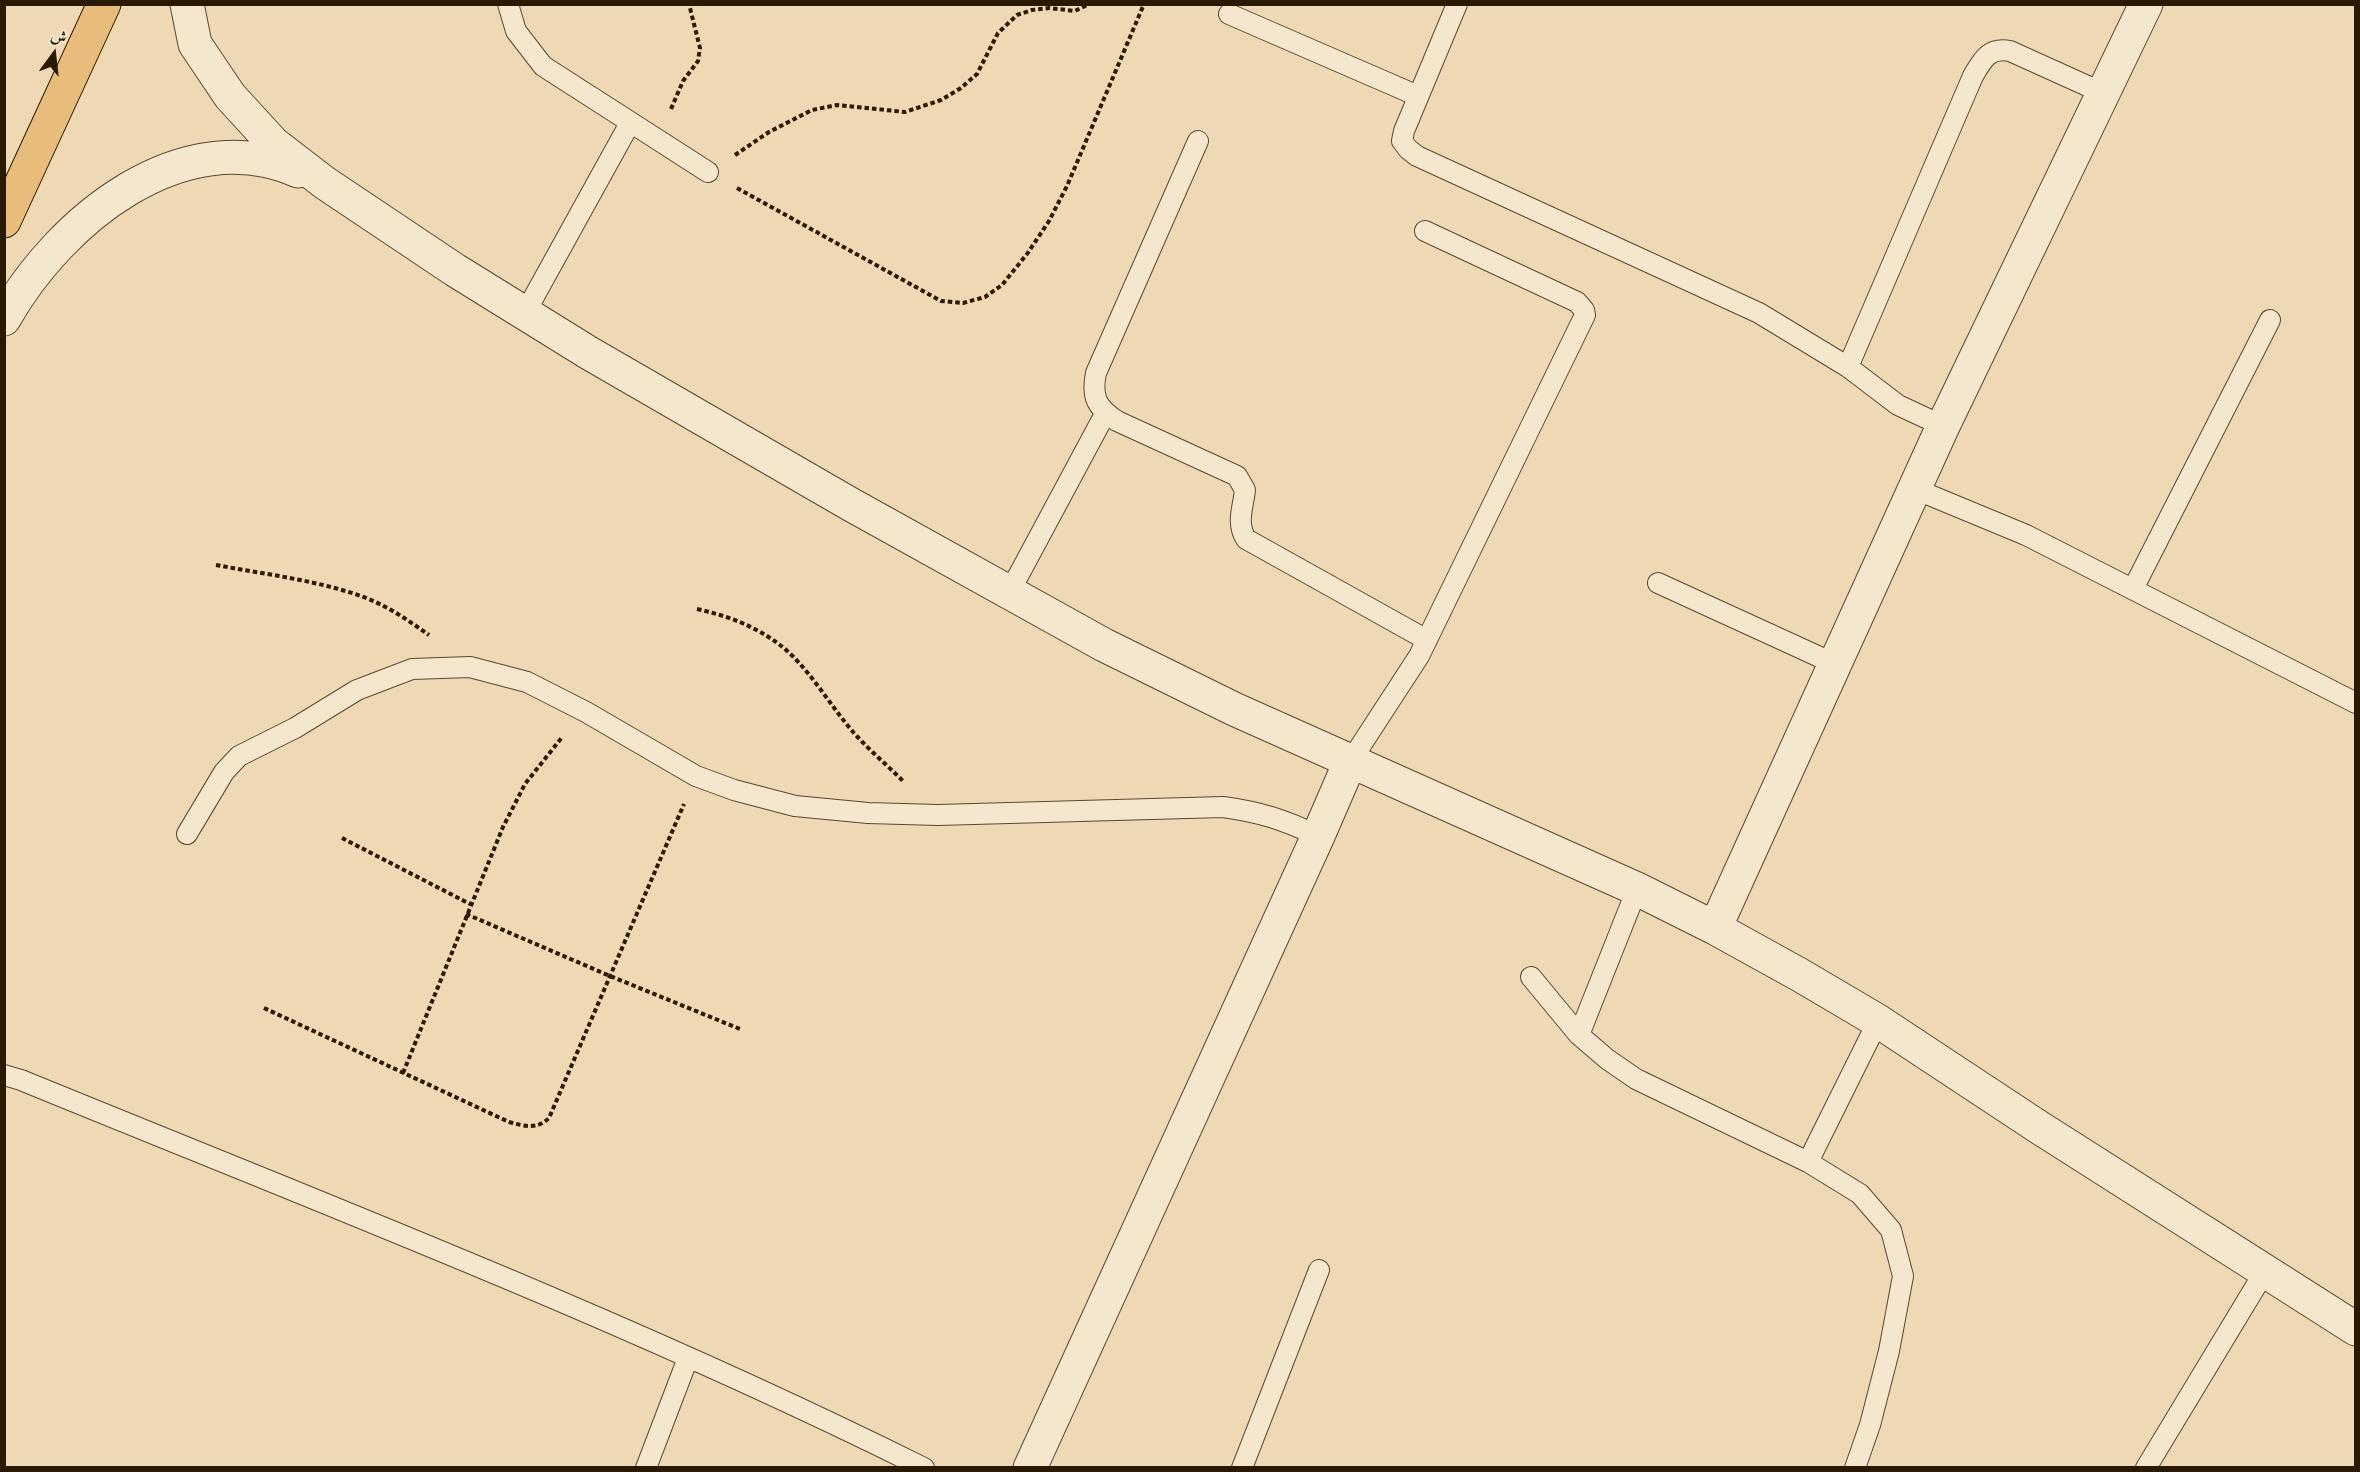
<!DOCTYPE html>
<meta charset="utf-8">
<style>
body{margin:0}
#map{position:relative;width:2360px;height:1472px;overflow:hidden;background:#efd9b4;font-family:"IM FELL Double Pica",Amiri,serif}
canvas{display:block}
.frame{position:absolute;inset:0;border:6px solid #2a1901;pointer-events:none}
.north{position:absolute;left:24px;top:24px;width:60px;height:60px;-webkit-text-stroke:4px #f5e6ce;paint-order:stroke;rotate:15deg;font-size:16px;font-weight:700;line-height:24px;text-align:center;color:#2a1901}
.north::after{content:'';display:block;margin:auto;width:21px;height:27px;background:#2a1901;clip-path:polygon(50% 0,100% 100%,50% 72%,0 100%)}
</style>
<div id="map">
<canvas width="2360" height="1472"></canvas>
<div class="frame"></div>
<div class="north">ش</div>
</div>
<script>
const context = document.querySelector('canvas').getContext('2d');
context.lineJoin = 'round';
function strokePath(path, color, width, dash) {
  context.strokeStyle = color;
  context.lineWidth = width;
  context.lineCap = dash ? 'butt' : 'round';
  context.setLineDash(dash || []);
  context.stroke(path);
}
const lane = new Path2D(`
 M508 4 516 31 543 66 708 172
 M1457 4 1404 131 1402 141 1408 149 1417 156 1759 313 1848 367 1898 405 1943 426
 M1229 14 1418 96
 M1198 141 1096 373C1091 397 1097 408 1117 421L1237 476 1245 490C1243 508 1236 523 1246 539L1427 640
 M525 313 630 123
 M1848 367 1973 76C1983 59 1989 47 2010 51L2103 93
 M1915 489 2026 535 2356 703
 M1658 583 1835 664
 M2133 589 2270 320
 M1009 593 1105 414
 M1350 762 1419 656 1585 315 1584 310 1577 302 1425 231
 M187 834 224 772 239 756 295 728 357 690 412 669 470 667 527 682 586 712 696 776 734 790 795 806 868 813 938 815 1223 807C1260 812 1285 820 1318 836
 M1531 977 1579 1035 1607 1059 1636 1079 1808 1162 1860 1194 1891 1230 1903 1276 1889 1351 1870 1425 1855 1468
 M1579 1035 1637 889
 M4 1075 21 1080C324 1204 631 1322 924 1468
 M1808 1162 1878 1021
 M646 1468 688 1358
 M1242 1468 1319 1270
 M2146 1468 2265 1271`);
const street = new Path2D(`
 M187 4 195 44 230 96 273 143 325 183 455 270 589 353 850 504 1104 645 1234 709 1637 889 1715 928 1800 975 1878 1021 2037 1126 2356 1329
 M4 319C59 221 182 120 298 171
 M1715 928 1943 426 2146 4
 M1030 1468 1318 836 1350 762`);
const highway = new Path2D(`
 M4 221 104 4`);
strokePath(lane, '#5b492e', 22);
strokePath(street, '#5b492e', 35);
strokePath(highway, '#2a1901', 35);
strokePath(new Path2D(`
 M671 109 683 81 698 61 700 48 689 4
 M735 155 769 132 812 110 837 105 905 112 941 100 961 88 977 74 998 33 1017 15 1032 10 1049 8 1075 11 1089 4
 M737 188 941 301 963 303 985 297 1002 285 1027 254 1049 221 1067 186 1144 4
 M216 565C264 574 315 580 361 596 386 605 408 620 429 635
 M697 609C728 616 755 626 780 645 807 665 831 707 854 733 869 750 887 765 903 781
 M342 838 470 904
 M466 914 610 976 740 1029
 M264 1008 509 1122C524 1126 537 1130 549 1118L684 804
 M403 1073 503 827 525 784 563 736`), '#2a1901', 4, [4.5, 3]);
strokePath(lane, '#f5e6ce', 20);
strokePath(street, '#f5e6ce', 33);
strokePath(highway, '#e8bc7a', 33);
</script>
